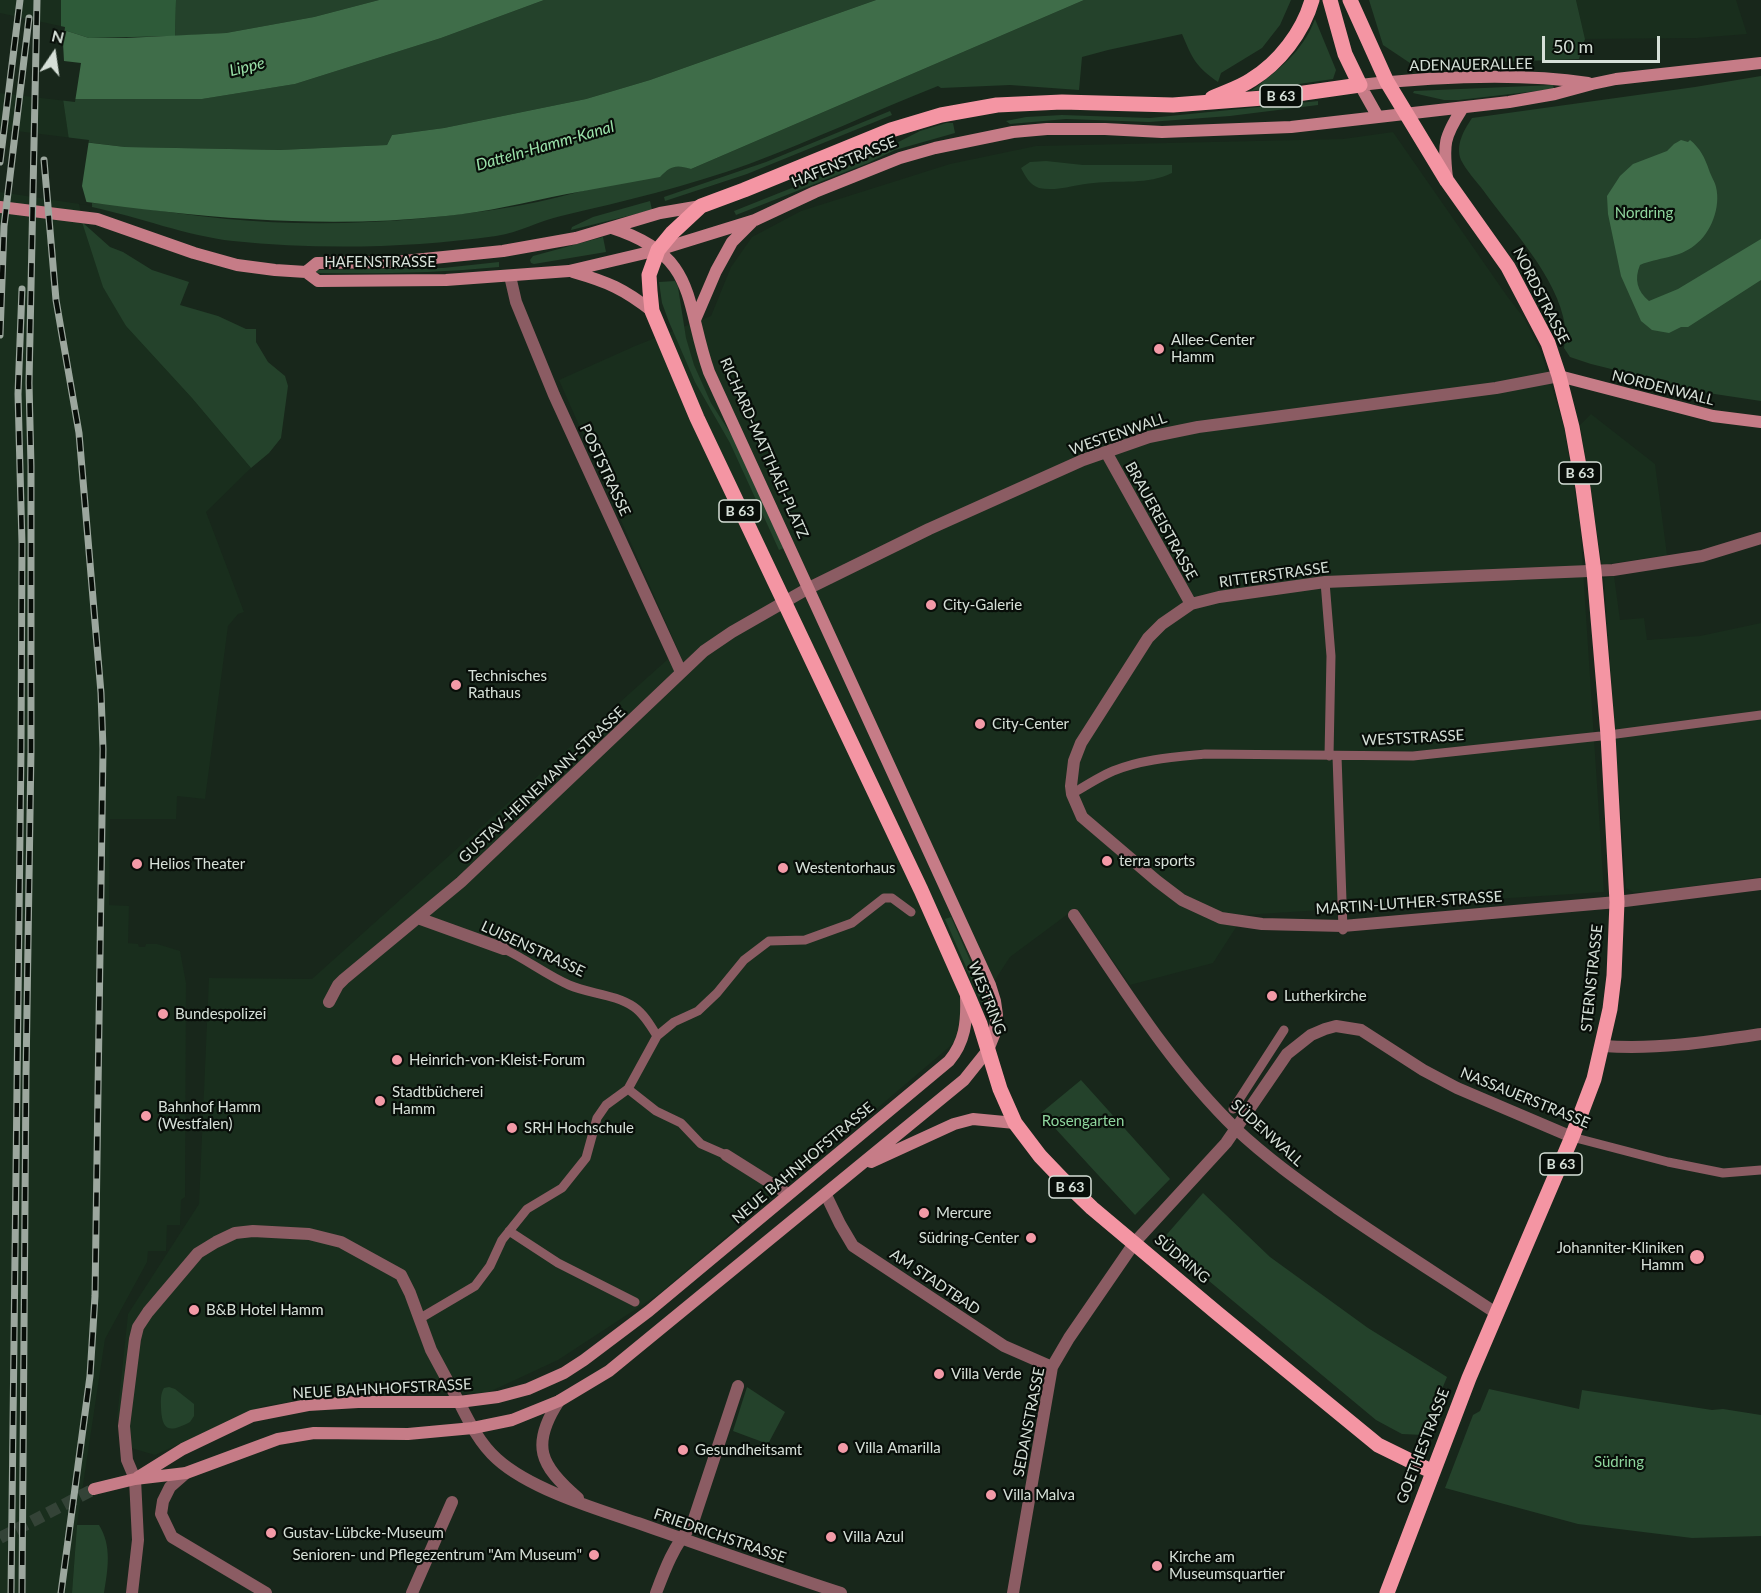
<!DOCTYPE html>
<meta charset="utf-8">
<style>
body{margin:0}
#map{position:relative;width:1761px;height:1593px;overflow:hidden;background:#18271b;font-family:Lato,sans-serif}
canvas{display:block}
.north{position:absolute;left:24px;top:24px;width:60px;height:60px;-webkit-text-stroke:4px #080e09;paint-order:stroke;rotate:13deg;font-size:16px;font-weight:700;line-height:24px;text-align:center;color:#d6e0d8}
.north::after{content:'';display:block;margin:auto;width:21px;height:27px;background:#d6e0d8;clip-path:polygon(50% 0,100% 100%,50% 72%,0 100%)}
.scale{position:absolute;left:1542px;top:36px;width:118px;height:27px;box-sizing:border-box;border:3px solid #d6e0d8;border-top:0;padding-left:8px;font-size:18px;line-height:21px;white-space:nowrap;color:#d6e0d8;-webkit-text-stroke:4px #080e09;paint-order:stroke}
</style>
<div id="map">
<canvas width="1761" height="1593"></canvas>
<div class="north">N</div>
<div class="scale">50 m</div>
</div>
<script>
const context = document.querySelector('canvas').getContext('2d');
context.lineJoin = 'round';
function fill(path, color) {
  context.fillStyle = color;
  context.fill(path, 'evenodd');
}
function strokePath(path, color, width, dash) {
  context.strokeStyle = color;
  context.lineWidth = width;
  context.lineCap = dash ? 'butt' : 'round';
  context.setLineDash(dash || []);
  context.stroke(path);
}
function drawText(font, color, halo, rows, align = 'center') {
  context.font = font + ' Lato,sans-serif';
  context.lineWidth = 4.5;
  context.setLineDash([]);
  context.textBaseline = 'middle';
  context.strokeStyle = halo;
  context.fillStyle = color;
  for (const [text, x, y, turn = 0] of rows) {
    context.save();
    context.translate(x, y);
    context.rotate((+turn || 0) * Math.PI / 180);
    context.textAlign = isNaN(turn) ? turn : align;
    if (halo) context.strokeText(text, 0, 0);
    context.fillText(text, 0, 0);
    context.restore();
  }
}
fill(new Path2D(`
 M0 0H61L63 99 82 222 126 326 192 398 251 468 206 512 244 612 238 614 228 626 205 799 177 796 176 819H110L109 905 129 906 128 943 138 944 139 947H145L146 944H157L180 951 186 983 185 1197 181 1200 180 1225H167L166 1251H148L147 1262 105 1339 77 1525 72 1593H0Z
 M1576 0H1736L1747 34 1697 38 1585 39Z
 M1393 132 1507 296 1524 318 1541 352 1564 427 1580 523 1604 892 1244 915 1213 963 1130 985 1076 908 1010 957 954 1043 659 1294 558 1360 487 1393 368 1390 263 1406 155 1455 131 1448 117 1418 128 1314 199 1204 209 978 312 979 678 650 559 380 635 346 711 316 731 267 752 237 801 211 950 164 1036 146 1343 139Z
 M1591 414 1655 464 1667 555 1602 565 1580 425Z
 M1614 576 1620 620 1644 618 1647 640 1700 636 1761 623V877L1650 892H1633L1626 888 1604 578Z`), '#192e1d');
fill(new Path2D(`
 M176 0H379L314 17 226 33 175 36Z
 M544 0H876L650 80 586 99 444 128 392 135 387 145 280 150 125 147 69 140 63 99H202L295 84 441 38Z
 M1084 0H1291L1280 25 1262 48 1221 73 1218 82C1196 67 1192 58 1182 34L1108 50 1082 57 1079 90 1010 85 941 88 938 86C875 111 813 140 749 164 688 186 625 201 561 216 538 221 521 232 496 236 410 248 320 250 233 241 187 236 139 217 92 207V203L110 204C149 209 188 215 227 219 323 228 422 222 517 206 572 196 625 178 680 165L691 169Z
 M1369 0H1576L1585 39 1579 59 1413 65 1383 45Z
 M1315 19 1336 70 1333 79 1251 91C1279 69 1302 53 1315 19Z
 M1761 76V401L1708 393 1591 364 1570 357 1564 348C1565 341 1566 333 1565 326 1558 277 1510 228 1483 190 1476 181 1466 170 1461 160 1455 145 1464 130 1472 118L1695 87Z
 M1553 85 1554 89 1459 100H1444L1413 93 1414 91Z
 M1318 101V105L1230 116 1149 122 1066 119 1010 124 1006 121 1026 117 1062 115 1150 118Z
 M890 111 892 115 747 174 665 201 664 197 766 162Z
 M946 123H953L955 133 895 150 868 163 736 215 734 211 867 158 920 131Z
 M1046 161 1083 165H1172V173C1148 185 1120 180 1094 183 1077 184 1056 192 1039 188 1030 185 1025 176 1021 168L1030 162Z
 M650 201 652 210 571 230 572 227 593 217Z
 M82 222 110 247 123 252 152 270 189 282 180 305 218 316 246 329H256V342L268 362 285 376 288 386 281 438 269 453 251 468 192 398 126 326 103 287Z
 M603 237 606 252 534 264 531 263 530 260 533 256Z
 M499 262V267C438 273 378 274 317 273L316 271 318 270 443 268Z
 M675 281 678 287 686 338 694 365 711 403 734 439 784 548 779 550 730 443 695 382 669 322 662 303 659 282Z
 M951 917 986 997V1002L984 1004 981 1001 945 919Z
 M1081 1080 1170 1179 1135 1215 1041 1113Z
 M1203 1193 1270 1257 1368 1328 1447 1377 1423 1435 1402 1434 1376 1420 1161 1241Z
 M169 1387 175 1389 194 1404V1416L190 1422C171 1432 162 1433 161 1408 161 1401 160 1395 164 1388Z
 M747 1387 785 1412 768 1444 733 1431Z
 M1489 1389 1579 1409 1582 1390 1712 1410 1723 1409 1761 1415V1536L1692 1538 1578 1524 1445 1488 1473 1415 1480 1411Z
 M77 1525H99C112 1546 108 1569 104 1593H72Z`), '#24422b');
fill(new Path2D(`
 M61 0H176L175 36 89 38 61 29Z`), '#2e5b39');
fill(new Path2D(`
 M379 0H544L441 38 295 84 202 99H63L0 16 61 29 89 38H126L226 33 314 17Z
 M876 0H1084L691 169C676 164 670 166 660 177 629 183 598 188 567 194 527 202 487 212 446 216 297 232 148 212 0 189V132L125 147 280 150 387 145 392 135 444 128 586 99 650 80Z
 M1681 140 1688 142 1690 140C1700 148 1705 158 1709 170 1711 176 1715 182 1716 187 1721 207 1711 233 1695 245 1678 259 1658 257 1640 265 1634 279 1637 291 1649 301L1678 289 1761 239V280L1688 327H1681L1669 333 1652 330 1641 321 1621 276 1608 214 1607 196 1620 176 1633 164 1667 151 1674 144Z`), '#3f6d49');
fill(new Path2D(`
 M0 13 65 27 63 43 64 61 81 63 75 102 0 93Z
 M0 129 89 140 82 186 87 204 93 206 0 192Z`), '#18271b');
strokePath(new Path2D(`
 M0 1538 94 1489`), '#344337', 12, [12, 6]);
strokePath(new Path2D(`
 M1325 582 1331 656 1329 756
 M1337 756 1343 930
 M1072 794C1085 786 1099 777 1113 771 1142 759 1175 757 1205 754L1413 756 1601 736 1761 715
 M504 949C526 959 546 975 569 985 590 994 615 994 634 1007 644 1014 651 1026 657 1036
 M628 1089 656 1111 681 1123 701 1144 726 1155
 M1233 1109 1284 1030
 M1572 1137 1668 1162 1723 1173 1761 1170
 M509 1231 558 1263 635 1302
 M419 1319 475 1286 490 1266 502 1240 527 1209 562 1188 586 1158 597 1118 606 1105 628 1089 657 1036 674 1022 698 1011 717 993 744 960 769 941 805 940 852 923 884 898H892L911 912`), '#8b5c63', 9);
strokePath(new Path2D(`
 M510 276 516 302 554 395 681 672
 M1106 452 1191 604
 M1617 902 1343 926 1262 924 1221 918 1182 900 1157 881 1082 817 1072 794 1071 786 1074 761 1081 743 1148 638 1162 624 1191 604 1219 597 1325 582 1613 570 1702 556 1761 538
 M1074 915C1124 989 1172 1067 1236 1129 1268 1159 1302 1183 1337 1208 1389 1244 1443 1278 1496 1313
 M418 918 504 949
 M329 1002 338 985 344 979 461 882 704 651 732 632 807 589 929 529 1083 460 1149 437 1198 427 1496 388 1559 376
 M1603 1046C1656 1050 1708 1042 1761 1034
 M726 1155 788 1194
 M826 1195 840 1224 853 1246 1004 1346 1052 1367
 M186 1473 170 1487 163 1501 161 1514 172 1537 266 1593
 M132 1593 138 1540 135 1479 127 1460 124 1426 135 1339 138 1327 148 1312 198 1253 216 1242 235 1233 253 1231 309 1234 341 1242 401 1275 410 1293 431 1350 459 1402
 M412 1593 452 1502
 M656 1593C665 1569 674 1545 692 1525L738 1386
 M1013 1593 1052 1367 1069 1338 1135 1242 1226 1143 1287 1054 1311 1035 1325 1029 1336 1026 1361 1030 1423 1070 1457 1088 1572 1137`), '#8b5c63', 12);
strokePath(new Path2D(`
 M1617 902 1761 884
 M559 1401C530 1445 540 1466 578 1498
 M459 1402C469 1422 480 1444 497 1459 530 1489 596 1509 638 1523 706 1547 773 1571 841 1593`), '#8b5c63', 12);
strokePath(new Path2D(`
 M1378 117 1360 85C1433 77 1515 72 1588 83
 M1447 178C1443 144 1444 137 1462 109
 M0 207 97 219 194 253 237 265 275 270 306 272 318 281 446 280 569 271 658 250 755 220 815 192 900 158 935 148 1013 132 1047 129H1105L1162 132 1291 127 1509 102 1555 94 1592 84 1616 79 1761 63
 M306 272 317 263 394 262 503 251 576 238 660 213 701 206
 M573 272C608 282 624 289 652 311
 M695 320 716 271 732 242 753 221
 M1559 376 1713 416 1761 422
 M871 1162 954 1124 973 1119 1015 1123
 M138 1477 183 1449 252 1416 308 1405 358 1402H459L498 1397 528 1389 564 1373 584 1360 649 1311 949 1061C965 1042 967 1022 966 997
 M94 1489 135 1479 186 1473 278 1439 314 1433 408 1434 473 1428 512 1420 559 1401 609 1371 964 1080 988 1050 994 1035 997 1015 995 1001 990 985C898 780 801 577 709 372 684 301 699 256 612 228`), '#c67c87', 12);
strokePath(new Path2D(`
 M1330 0 1345 54 1360 85 1276 97 1173 105 1062 102 997 105 941 115 891 130 744 190 701 206 672 233 658 250 649 275 650 291 652 311 697 418 921 890 969 998 980 1024 1000 1089 1015 1123 1040 1156 1063 1180 1092 1208 1217 1313 1378 1445 1433 1472
 M1350 0 1387 82 1447 181 1508 267 1548 343 1559 376 1572 427 1583 488 1594 571 1608 735 1617 902 1614 976 1610 1009 1594 1079 1572 1137 1469 1378 1387 1593
 M1212 98C1225 92 1239 88 1251 80 1279 63 1303 32 1312 0`), '#f495a3', 15);
const rail = new Path2D(`
 M44 160 56 300 79 433 101 693 103 749 95 1296 90 1376 61 1593
 M0 162 20 0
 M0 335 4 226 29 18
 M11 1593 21 750 22 544 18 394 22 289
 M22 1593 26 1074 31 750V466L29 383 37 0`);
strokePath(rail, '#9ca79e', 7);
strokePath(rail, '#080e09', 4.5, [14]);
for (const [x, y, r, color] of [
 [1159,349,6,"#f39aa7"],
 [931,605,6,"#f39aa7"],
 [456,685,6,"#f39aa7"],
 [980,724,6,"#f39aa7"],
 [1107,861,6,"#f39aa7"],
 [137,864,6,"#f39aa7"],
 [783,868,6,"#f39aa7"],
 [1272,996,6,"#f39aa7"],
 [163,1014,6,"#f39aa7"],
 [397,1060,6,"#f39aa7"],
 [380,1101,6,"#f39aa7"],
 [146,1116,6,"#f39aa7"],
 [512,1128,6,"#f39aa7"],
 [924,1213,6,"#f39aa7"],
 [1031,1238,6,"#f39aa7"],
 [1697,1257,8,"#f39aa7"],
 [194,1310,6,"#f39aa7"],
 [939,1374,6,"#f39aa7"],
 [843,1448,6,"#f39aa7"],
 [683,1450,6,"#f39aa7"],
 [991,1495,6,"#f39aa7"],
 [271,1533,6,"#f39aa7"],
 [831,1537,6,"#f39aa7"],
 [594,1555,6,"#f39aa7"],
 [1157,1566,6,"#f39aa7"]
]) {
  const dot = new Path2D();
  dot.arc(x, y, r, 0, 2 * Math.PI);
  context.fillStyle = color;
  context.fill(dot);
  strokePath(dot, '#080e09', 2);
}
for (const [x, y, w] of [
 [1281,96,42],
 [1580,473,42],
 [740,511,42],
 [1561,1164,42],
 [1070,1187,42]
]) {
  const box = new Path2D();
  box.roundRect(x - w / 2, y - 11, w, 22, 4.5);
  context.fillStyle = '#080e09';
  context.fill(box);
  strokePath(box, '#d6e0d8', 1.5);
}
drawText('bold 14px', '#d6e0d8', null, [
 ["B 63",1281,96],
 ["B 63",1580,473],
 ["B 63",740,511],
 ["B 63",1561,1164],
 ["B 63",1070,1187]
]);
drawText('15px', '#d6e0d8', '#080e09', [
 ["ADENAUERALLEE",1471,65,-1],
 ["HAFENSTRASSE",844,162,-22],
 ["HAFENSTRASSE",380,262],
 ["NORDSTRASSE",1541,296,63],
 ["NORDENWALL",1663,388,14],
 ["WESTENWALL",1118,434,-19],
 ["RICHARD-MATTHAEI-PLATZ",764,448,66],
 ["POSTSTRASSE",605,470,65],
 ["BRAUEREISTRASSE",1161,521,61],
 ["RITTERSTRASSE",1274,575,-8],
 ["WESTSTRASSE",1413,738,-3],
 ["GUSTAV-HEINEMANN-STRASSE",542,785,-43],
 ["MARTIN-LUTHER-STRASSE",1409,903,-4],
 ["LUISENSTRASSE",533,949,25],
 ["STERNSTRASSE",1592,978,-84],
 ["WESTRING",987,998,68],
 ["NASSAUERSTRASSE",1525,1098,22],
 ["SÜDENWALL",1267,1133,42],
 ["NEUE BAHNHOFSTRASSE",803,1163,-40],
 ["SÜDRING",1182,1259,40],
 ["AM STADTBAD",935,1282,34],
 ["NEUE BAHNHOFSTRASSE",382,1389,-3],
 ["SEDANSTRASSE",1029,1422,-79],
 ["GOETHESTRASSE",1423,1446,-69],
 ["FRIEDRICHSTRASSE",720,1536,19]
]);
drawText('15px', '#8fd69e', '#080e09', [
 ["Nordring",1644,213],
 ["Rosengarten",1083,1121],
 ["Südring",1619,1462]
]);
drawText('15px', '#d6e0d8', '#080e09', [
 ["Allee-Center",1171,340],
 ["Hamm",1171,357],
 ["City-Galerie",943,605],
 ["Technisches",468,676],
 ["Rathaus",468,693],
 ["City-Center",992,724],
 ["terra sports",1119,861],
 ["Helios Theater",149,864],
 ["Westentorhaus",795,868],
 ["Lutherkirche",1284,996],
 ["Bundespolizei",175,1014],
 ["Heinrich-von-Kleist-Forum",409,1060],
 ["Stadtbücherei",392,1092],
 ["Hamm",392,1109],
 ["Bahnhof Hamm",158,1107],
 ["(Westfalen)",158,1124],
 ["SRH Hochschule",524,1128],
 ["Mercure",936,1213],
 ["Südring-Center",1019,1238,"right"],
 ["Johanniter-Kliniken",1684,1248,"right"],
 ["Hamm",1684,1265,"right"],
 ["B&B Hotel Hamm",206,1310],
 ["Villa Verde",951,1374],
 ["Villa Amarilla",855,1448],
 ["Gesundheitsamt",695,1450],
 ["Villa Malva",1003,1495],
 ["Gustav-Lübcke-Museum",283,1533],
 ["Villa Azul",843,1537],
 ["Senioren- und Pflegezentrum \"Am Museum\"",582,1555,"right"],
 ["Kirche am",1169,1557],
 ["Museumsquartier",1169,1574]
], 'left');
drawText('italic 16px', '#9be3aa', '#080e09', [
 ["Lippe",247,67,-14],
 ["Datteln-Hamm-Kanal",545,146,-16]
]);
</script>
